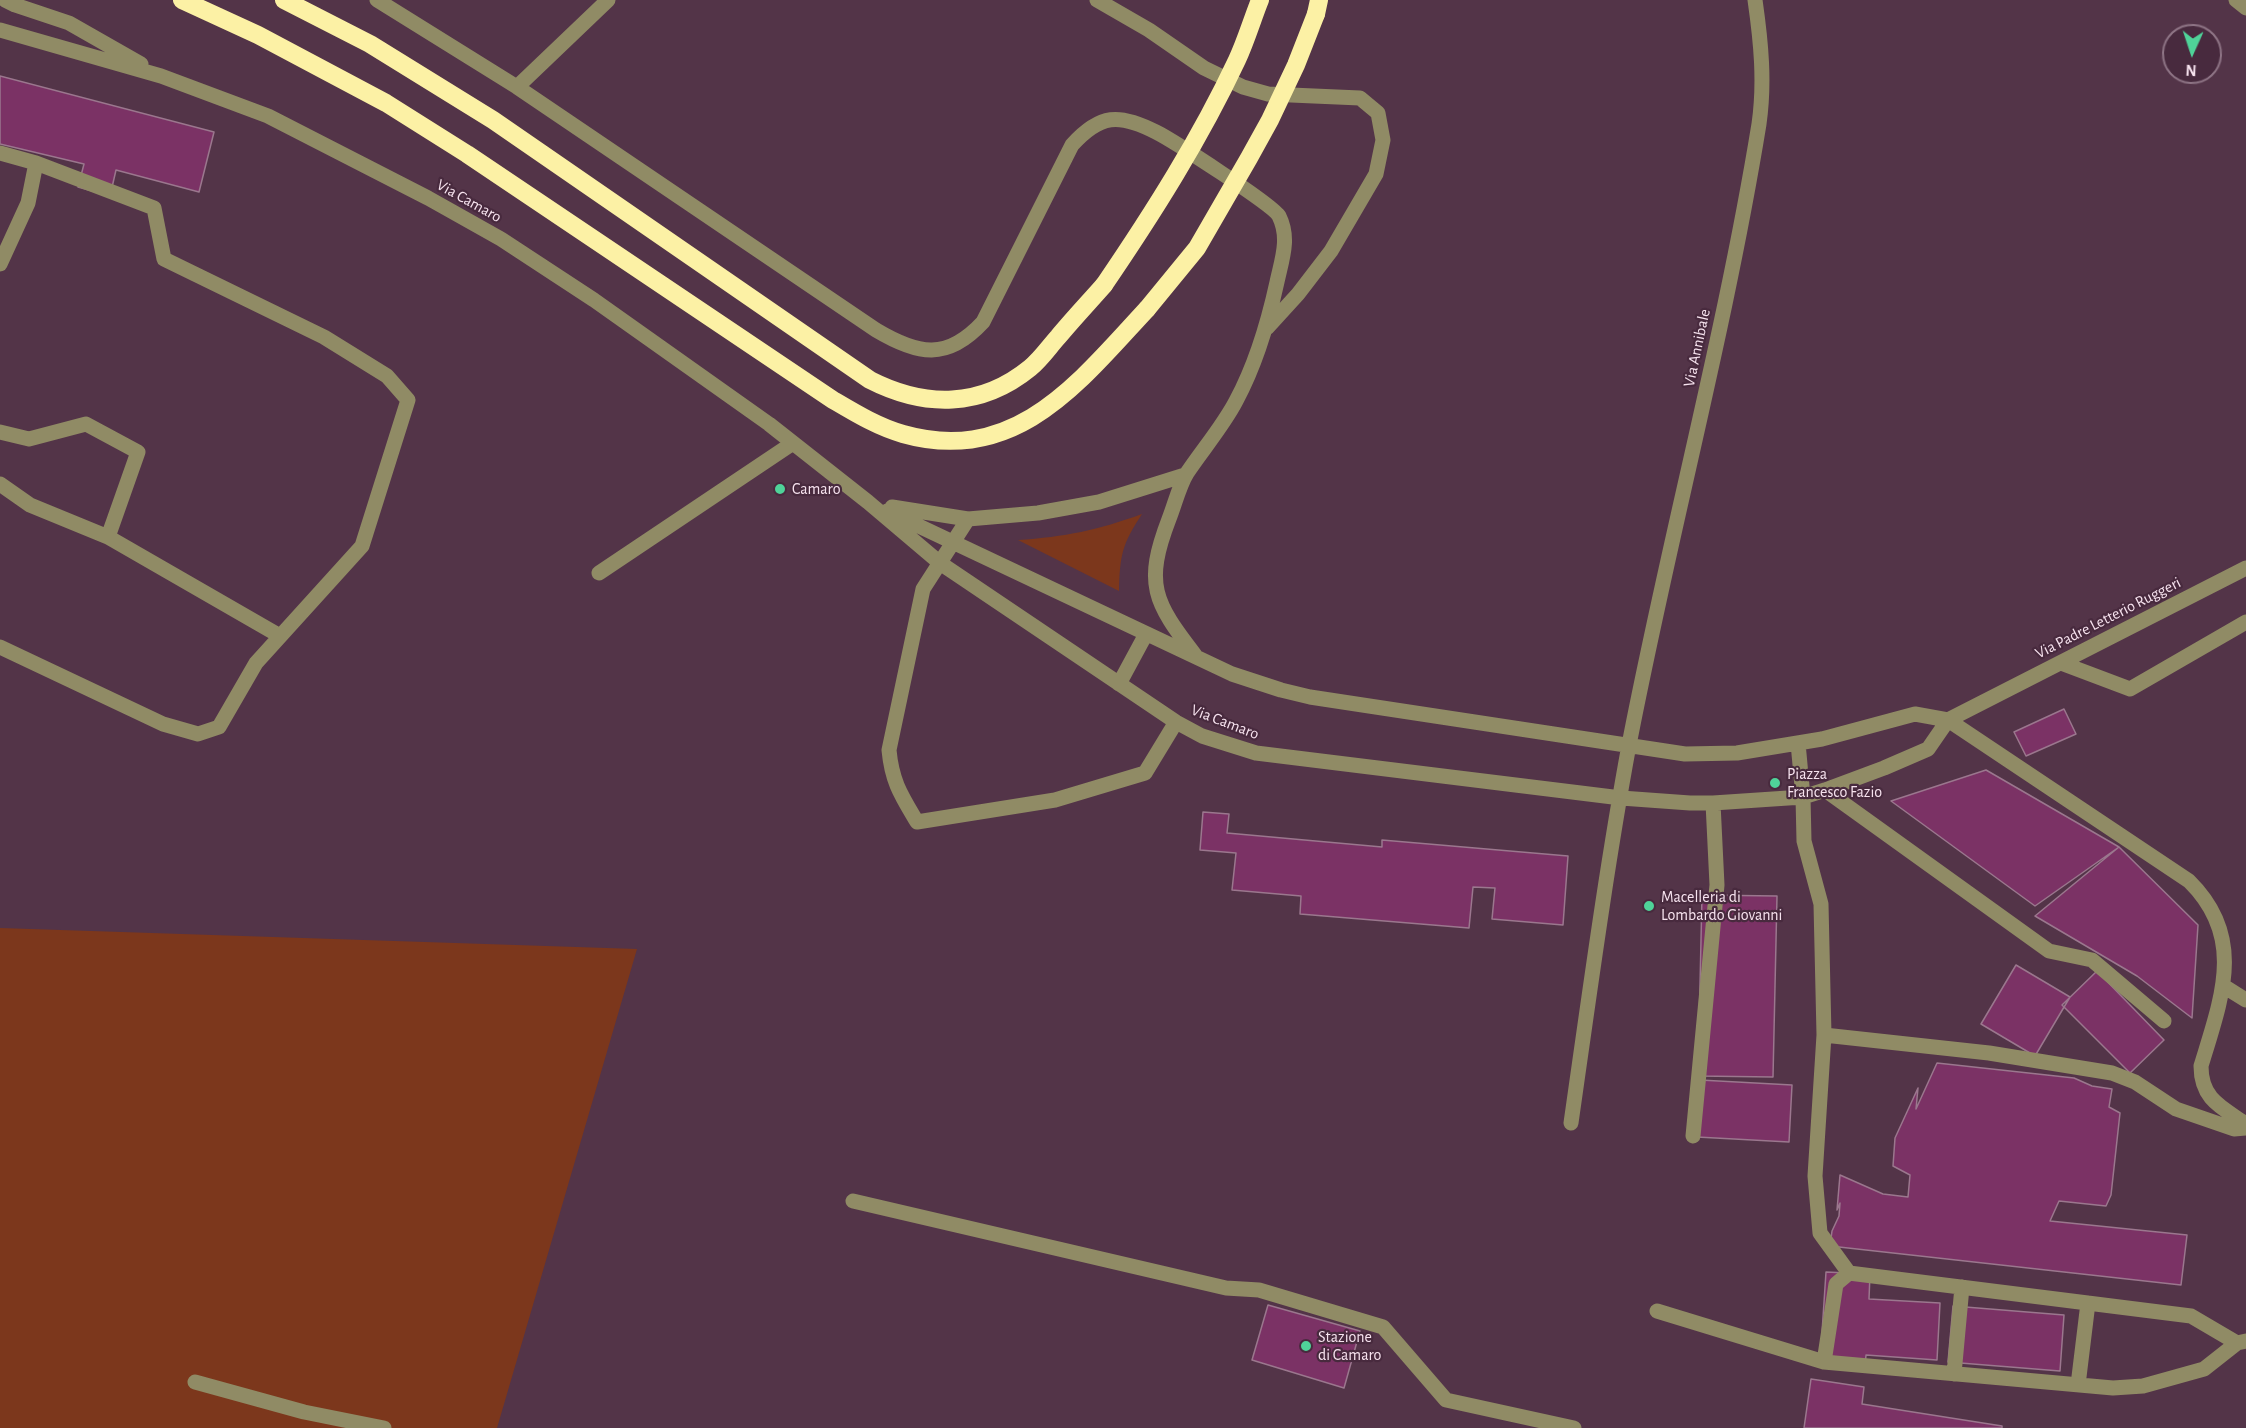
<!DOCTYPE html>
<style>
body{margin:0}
#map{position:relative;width:2246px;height:1428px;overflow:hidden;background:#533448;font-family:"Alegreya Sans",sans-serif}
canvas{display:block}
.north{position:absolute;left:2162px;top:24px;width:60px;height:60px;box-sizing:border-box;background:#482a3e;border:2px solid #8e7485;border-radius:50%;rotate:183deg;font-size:16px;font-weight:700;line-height:24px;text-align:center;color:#f7e3ef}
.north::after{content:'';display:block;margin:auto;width:21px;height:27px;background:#4fd399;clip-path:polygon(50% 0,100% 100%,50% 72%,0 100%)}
</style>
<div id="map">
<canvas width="2246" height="1428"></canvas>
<div class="north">N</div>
</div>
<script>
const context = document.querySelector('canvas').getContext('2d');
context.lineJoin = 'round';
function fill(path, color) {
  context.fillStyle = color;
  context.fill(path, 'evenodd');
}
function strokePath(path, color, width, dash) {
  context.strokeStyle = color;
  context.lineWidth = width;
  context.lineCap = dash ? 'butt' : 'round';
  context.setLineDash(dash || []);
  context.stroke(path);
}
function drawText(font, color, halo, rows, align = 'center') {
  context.font = font + ' "Alegreya Sans",sans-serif';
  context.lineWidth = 4.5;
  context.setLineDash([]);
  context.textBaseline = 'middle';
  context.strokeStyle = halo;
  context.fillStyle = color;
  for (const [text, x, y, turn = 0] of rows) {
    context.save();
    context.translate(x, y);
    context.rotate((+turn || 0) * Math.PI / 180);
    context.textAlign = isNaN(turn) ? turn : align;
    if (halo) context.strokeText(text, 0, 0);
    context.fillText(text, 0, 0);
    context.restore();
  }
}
fill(new Path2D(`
 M1142 514C1122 544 1120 555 1119 591L1018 540C1065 537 1098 530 1142 514Z
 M0 928 637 949 497 1428H0Z`), '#7c371c');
const building = new Path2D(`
 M0 76 214 132 199 192 116 170 110 196 78 187 84 164 0 144Z
 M2064 709 2076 734 2026 756 2014 732Z
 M1986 770 2119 847 2035 906 1891 801Z
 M1203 812 1229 814 1227 833 1382 847V840L1568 856 1563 925 1492 919 1495 888 1473 887 1469 928 1300 914 1301 896 1232 890 1236 853 1200 850Z
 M2119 847 2198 925 2192 1018 2137 976 2035 916Z
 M1702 895 1777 896 1773 1077 1698 1076Z
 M2016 965 2070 997 2035 1056 1981 1024Z
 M2097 971 2164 1040 2130 1073 2062 1005Z
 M1937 1063 2074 1078 2092 1086 2112 1089 2109 1107 2120 1113 2111 1195 2106 1206 2059 1201 2050 1221 2187 1235 2181 1285 1830 1246 1832 1231 1839 1216 1840 1203 1837 1210 1840 1175 1883 1194 1908 1197 1910 1175 1893 1166 1895 1138 1918 1088 1916 1109Z
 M1700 1080 1792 1085 1789 1142 1697 1137Z
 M1826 1272 1870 1274 1869 1299 1940 1303 1937 1360 1866 1355 1865 1366 1820 1363Z
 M1268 1305 1360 1331 1344 1388 1252 1360Z
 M1953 1306 2064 1315 2060 1371 1948 1362Z
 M1811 1379 1864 1387 1862 1404 2002 1426V1428H1804Z`);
fill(building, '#7b3265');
strokePath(building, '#9b778e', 1.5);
strokePath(new Path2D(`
 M5 0 15 5 69 23 141 64
 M377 0 517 87 876 330C918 355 947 361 983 322L1072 145C1100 114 1119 113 1156 132 1172 140 1273 205 1279 216 1290 238 1282 259 1277 282 1268 323 1256 364 1236 401 1223 426 1203 449 1187 473 1179 486 1175 504 1169 519 1144 584 1154 602 1195 655
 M1097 0 1149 30 1204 68 1243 87 1268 94 1360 98 1378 113 1383 140 1376 174 1331 251 1298 294 1267 328
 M2236 0 2246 8
 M0 30 161 76 268 116 428 198 501 239 594 300 769 424 868 502 940 563 1176 722 1202 736 1256 753 1621 798 1690 803H1713L1803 797 1825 790 1884 768 1928 749 1948 720 2246 568
 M517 87 608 0
 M0 153 36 163 154 208 164 259 324 337 387 376 408 400 362 546 256 663 219 727 198 734 163 724 0 647
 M0 264 28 203 36 163
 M0 432 29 439 86 424 138 452 108 537
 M0 484 30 505 108 537 280 636
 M892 507 968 519 1038 513 1099 502 1185 475
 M887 511 1232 674 1281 690 1310 697 1685 754 1737 753 1822 739 1915 714 1948 720 2189 881C2246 937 2222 997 2201 1066 2201 1099 2221 1107 2246 1124
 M968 519 923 589 889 750C892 782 901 795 917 822L1055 800 1145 773 1176 722
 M599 573 793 443
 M2061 663 2130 689 2246 622
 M1119 684 1146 634
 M1798 743 1803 797 1804 841 1821 904 1824 1035 1815 1176 1820 1233 1849 1273
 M1825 790 2049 951 2092 960 2164 1021
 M2225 987 2246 1000
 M1824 1035 1989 1053 2112 1073 2135 1082 2176 1109 2234 1129 2246 1128
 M1571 1123C1589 997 1606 870 1629 745 1669 537 1725 333 1759 124 1765 82 1761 42 1755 0
 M1693 1136 1717 885 1713 803
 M853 1201 1226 1288 1259 1290 1383 1327 1446 1400 1574 1428
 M1657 1311 1824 1362 2113 1388 2143 1386 2204 1369 2237 1343 2246 1341
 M1824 1362 1836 1284 1849 1273 2191 1316 2237 1343
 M1954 1374 1962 1287
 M195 1382 304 1412 384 1428
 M2078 1385 2088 1303`), '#908b65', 15);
strokePath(new Path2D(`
 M182 0 258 35 386 103 467 154 833 400C855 413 878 427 903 434 1016 466 1079 382 1147 309
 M284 0 370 44 493 120 870 380C925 408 981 408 1030 368 1041 359 1049 347 1058 337 1073 319 1089 302 1104 285
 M1316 14 1319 0`), '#fcf1a5', 18);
strokePath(new Path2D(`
 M1104 285C1153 213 1200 139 1237 60 1246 41 1252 20 1260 0
 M1147 309 1197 248 1249 158 1270 120 1296 65 1316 14`), '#fcf1a5', 18);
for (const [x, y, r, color] of [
 [780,489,6,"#4fd399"],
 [1775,783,6,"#4fd399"],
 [1649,906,6,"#4fd399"],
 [1306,1346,6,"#4fd399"]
]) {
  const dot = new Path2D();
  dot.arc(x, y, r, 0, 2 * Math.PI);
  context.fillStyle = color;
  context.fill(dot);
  strokePath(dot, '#482a3e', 2);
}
drawText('16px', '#f7e3ef', '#482a3e', [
 ["Via Camaro",469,201,29],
 ["Via Annibale",1697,348,-78],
 ["Via Padre Letterio Ruggeri",2108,618,-27],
 ["Via Camaro",1225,722,21]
]);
drawText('16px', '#f7e3ef', '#482a3e', [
 ["Camaro",792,489],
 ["Piazza",1787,774],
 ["Francesco Fazio",1787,792],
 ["Macelleria di",1661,897],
 ["Lombardo Giovanni",1661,915],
 ["Stazione",1318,1337],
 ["di Camaro",1318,1355]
], 'left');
</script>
